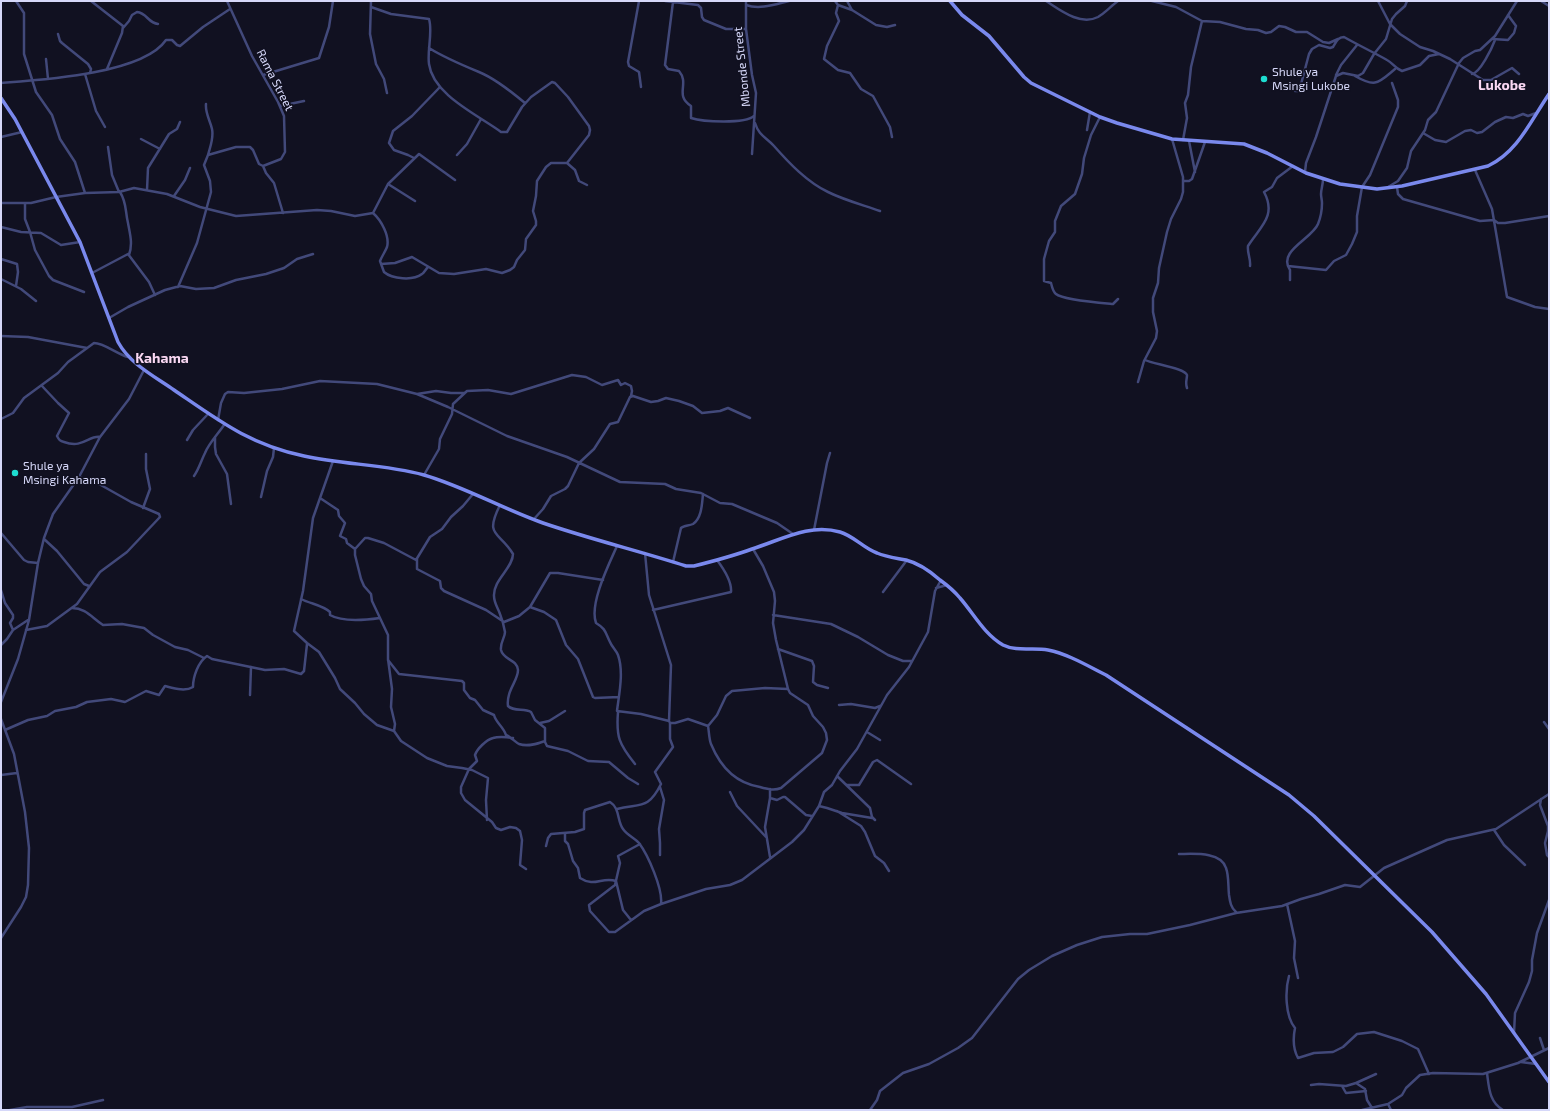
<!DOCTYPE html>
<style>
body{margin:0}
#map{position:relative;width:1550px;height:1111px;overflow:hidden;background:#111121;font-family:"Exo 2",sans-serif}
canvas{display:block}
.frame{position:absolute;inset:0;border:2px solid #d6d8f9;pointer-events:none}
</style>
<div id="map">
<canvas width="1550" height="1111"></canvas>
<div class="frame"></div>
</div>
<script>
const context = document.querySelector('canvas').getContext('2d');
context.lineJoin = 'round';
function strokePath(path, color, width, dash) {
  context.strokeStyle = color;
  context.lineWidth = width;
  context.lineCap = dash ? 'butt' : 'round';
  context.setLineDash(dash || []);
  context.stroke(path);
}
function drawText(font, color, halo, rows, align = 'center') {
  context.font = font + ' "Exo 2",sans-serif';
  context.lineWidth = 3.5;
  context.setLineDash([]);
  context.textBaseline = 'middle';
  context.strokeStyle = halo;
  context.fillStyle = color;
  for (const [text, x, y, turn = 0] of rows) {
    context.save();
    context.translate(x, y);
    context.rotate((+turn || 0) * Math.PI / 180);
    context.textAlign = isNaN(turn) ? turn : align;
    if (halo) context.strokeText(text, 0, 0);
    context.fillText(text, 0, 0);
    context.restore();
  }
}
strokePath(new Path2D(`
 M16 1 24 13V54L36 92 52 115 60 139 75 162 85 193
 M91 1 123 26 122 33 107 69
 M371 1 370 34 376 64 384 79 387 93
 M639 1 628 62 629 66 639 72 641 87
 M665 1 698 5 701 8 702 17 704 20 726 29H746
 M746 1V29L752 75 756 93 752 154
 M835 1 838 5 852 10 876 25 887 27 895 25
 M847 1 852 10
 M1046 1C1060 10 1080 26 1098 17 1105 13 1111 6 1118 1
 M1152 1 1176 7 1202 21 1220 22 1246 29 1258 30 1266 33 1271 32 1279 26 1285 27 1296 32H1307L1323 42 1329 43 1338 39
 M1378 1 1390 24 1400 34 1420 47 1433 51 1450 59 1483 80H1491L1512 68 1519 74
 M1541 1 1549 6
 M673 2 665 65 668 69 679 71C690 84 674 95 691 106V118C703 122 745 124 754 116
 M746 5C760 10 776 4 789 1
 M838 5 836 13 839 21 827 46 824 59 838 70 850 73 861 89 873 96 890 127 892 137
 M371 7 391 14 429 19C433 32 427 50 429 64 433 95 478 115 501 132H507L522 107 531 97 552 82 555 83 568 97 589 126 590 130 589 135 567 163H551L546 167 537 181 536 196 533 211 536 221V225L526 239 525 250 517 260 514 267 510 270 502 273 486 269 454 274 439 273 412 257 395 263 381 264
 M123 28 129 21 132 15 137 12C147 13 148 23 158 24
 M58 34 60 41 62 43 88 64 91 69 90 73
 M1493 39 1508 40 1514 33 1516 26 1508 15
 M429 48C445 58 462 65 479 72 494 78 513 93 525 103
 M46 59 48 79
 M85 74 96 111 105 127
 M1472 74C1480 73 1492 48 1495 40
 M263 75 319 58 329 27 333 1
 M1336 75 1341 65 1357 45
 M1355 76C1376 88 1378 83 1395 69
 M1 83C41 80 143 74 166 40H172L177 45 180 46 203 27 230 9
 M1295 91H1298L1300 88 1309 54 1312 49 1319 45 1330 48 1333 47C1336 42 1338 37 1344 37 1358 45 1373 52 1387 60 1393 63 1394 68 1402 71L1420 65 1429 56 1439 54
 M206 104C205 113 210 120 212 129 214 138 210 147 208 155
 M280 106 304 101
 M1100 117 1091 135 1084 158 1082 174 1075 194 1061 206 1055 221V232L1049 241 1044 259V281L1051 283C1052 287 1053 292 1056 294 1063 300 1102 303 1113 304L1118 299
 M755 123C759 136 766 137 774 146 789 163 807 182 828 192 844 200 863 205 880 211
 M1087 130 1090 112
 M1423 133 1435 140 1446 142 1465 131 1471 130 1477 133 1482 132 1495 122 1506 117 1513 118 1523 114 1528 116 1536 113
 M1 137 22 132
 M141 139 160 149
 M1183 140 1187 118 1185 103 1188 95 1191 67 1202 21
 M1189 141 1195 172
 M108 147 112 175 119 192
 M457 155 467 144 481 119
 M414 158 408 155 394 150 389 143 393 131 412 116 440 87
 M567 163 575 170 579 181 587 185
 M263 166 266 173 274 183 283 213
 M1475 170 1492 209 1507 297 1535 307 1549 309
 M1305 172 1306 163 1316 137 1336 76 1343 73 1358 76 1363 73 1374 54 1386 39 1392 19 1396 14 1405 6 1407 1
 M1183 181H1189L1192 179 1205 142
 M388 184 415 201
 M1388 187 1398 181 1407 168 1411 151 1425 130 1428 120 1436 112 1459 63 1463 58 1475 51 1480 50 1495 36 1517 1
 M1397 187 1398 194 1403 199 1480 221 1494 220 1498 223H1505L1549 216
 M147 190 148 168 169 134 177 129 180 122
 M120 192C127 203 125 211 128 223 130 234 133 244 129 255
 M174 196 185 180 190 168
 M1 203H31L56 197 85 193 119 192 134 188 167 194 200 207 236 216 317 210 331 211 355 216 373 213C381 220 390 236 387 247 385 252 382 256 380 261L384 272C392 279 413 281 422 274 424 273 426 269 428 267
 M25 203V219L30 232 35 250 49 276 53 280 84 292
 M373 213 388 184 419 154 455 180
 M1 227 21 232 41 233 61 245 80 242
 M1 259 17 264 18 272 16 286
 M1250 266C1251 259 1247 253 1248 246 1260 227 1277 216 1264 192L1272 187 1277 178 1293 166
 M1288 266 1326 270 1334 261 1346 255 1352 244 1357 232V216L1362 187 1370 175 1398 107V100L1392 83
 M92 273 128 254 149 282 155 295
 M1 279 21 289 36 301
 M1290 280V270C1277 251 1312 239 1318 224 1320 219 1322 209 1322 203 1322 200 1321 197 1321 194 1321 189 1323 185 1323 179
 M178 287 197 243 211 192 210 181 204 165 208 155 236 147H250L253 150 259 164 263 166 281 159 285 152 284 116 278 102 252 56 227 1
 M109 318 128 307 165 290 180 286 196 289 214 288 236 280 266 274 284 268 297 259 313 254
 M1 336 28 337 87 348
 M1145 360C1153 364 1185 368 1187 375 1187 380 1185 382 1187 388
 M1138 382 1144 361 1156 338 1157 331 1153 312V298L1158 283 1159 268 1167 232 1171 219 1181 199 1183 192V177L1172 139
 M42 386 58 403 69 413 57 436C59 440 60 441 64 442 83 449 89 435 100 437
 M417 394 448 407 507 436 567 457 620 482 665 484 676 489 701 493 720 503 732 504 777 523 793 534
 M1 419 13 413 24 398 58 373 68 362 94 343C104 343 117 354 128 357
 M218 420 221 403 225 394 228 392 244 393 282 389 320 381 377 384 417 394 436 391 451 393H464
 M215 437V447L216 454 227 474 231 504
 M187 440 193 430 208 414
 M333 461 313 518 303 591 294 631 307 643 319 652 335 678 340 689 355 703 364 714 377 725 394 731 401 741 427 758 447 766 462 768 472 770 488 778 486 800 487 820
 M424 475 439 449 440 439 452 414 453 404 467 391 488 390 511 394 572 375 586 377 602 385 618 380 621 385 625 383 631 386 632 391 631 396
 M194 476C199 469 201 461 205 453 209 443 218 434 224 425
 M261 497 267 471 273 457 274 448
 M320 498 338 510 339 516 345 523 340 536 346 539 347 543 355 549V555L361 579 364 586 371 594 372 601 388 635V659L392 689 391 707 395 724 394 731
 M500 505C484 537 499 531 513 554 513 568 493 580 494 596 494 603 498 608 500 614 502 619 504 626 505 632 505 638 500 642 501 650 503 660 517 659 518 670 518 681 506 691 508 706 514 712 524 708 531 712L535 720 545 728V742L547 746 568 751 588 761 609 762 628 778 638 784
 M143 508 150 489 146 469V454
 M534 519 543 509 551 496 565 489 568 486 579 463 594 449 610 424 618 422 630 397 633 396 651 402 658 401 666 398 679 401 693 406 702 413 720 411 728 408 750 418
 M814 530 827 463 830 453
 M1 533 24 560 28 562 38 563
 M44 539 57 551 84 584 89 586
 M617 546C609 564 589 604 596 623 606 629 605 632 610 642 612 647 616 650 618 655 624 672 619 694 617 711L641 714 669 721
 M355 549 365 538H368L384 543 416 560 430 537 442 529 451 517 463 506 473 494
 M645 553 649 595 671 665 669 721 670 723H675L688 719 708 726C709 731 709 739 711 744 720 766 735 783 760 787 767 789 774 791 781 788L822 753 827 740 826 733 823 727 813 716 808 705 790 693 788 689 776 640 773 623 775 601 774 592 763 566 753 549
 M417 559V569L440 581 441 588 444 591 486 610 504 622 519 616 530 607 550 573H558L603 580
 M673 562 681 528C684 525 689 526 693 524 702 518 702 503 703 494
 M936 588 947 585
 M1 590 5 603 13 615V618L10 623 13 630
 M883 592 907 560
 M301 599C311 604 322 605 330 612V615C342 622 366 620 380 618
 M530 607 544 612 556 620 566 645 578 659 593 697 595 698 619 697
 M72 608C86 608 92 618 103 625L122 624 144 628 153 635 175 647 188 650 204 658
 M653 610 731 592C732 582 723 568 717 560
 M773 615 831 624 858 637 888 655 903 661H911
 M26 630 47 626 77 604 100 572 127 552 160 517 159 514 131 502 99 484 79 477
 M1 645 7 639 13 630 28 620
 M778 649 812 661 814 666 813 682 817 685 828 688
 M388 660 399 674 462 681 464 683V690L470 698 475 700 483 710 494 715C496 723 503 726 506 735 511 737 515 742 519 744 528 747 537 744 545 741
 M250 695 251 667
 M1 702 18 659 29 620 38 563 44 538 53 514 79 477 100 437 129 399 144 370
 M839 705 851 704 875 708 880 706
 M618 712C616 737 619 744 635 764
 M1 719 14 754 25 812 29 848 28 885 26 897 21 907 1 938
 M1544 722 1549 729
 M540 723 549 721 565 711
 M708 726 717 715 726 696 732 691 765 688 788 689
 M5 730 28 720 47 716 55 711 76 707 87 702 111 699 125 702 146 691 159 695 165 686C173 688 185 692 193 687 193 677 198 662 207 656L212 659 265 670 284 669 301 674 304 671 307 644
 M867 732 880 740
 M513 738C507 737 499 736 493 738 486 740 477 749 475 755L477 761 469 769 461 787V793L465 800 492 822 496 828 501 830 510 827 516 828 520 831 522 840 520 865 526 869
 M1 775 17 773
 M837 776 870 808 872 817 875 820
 M847 785H859L873 762 877 760 911 784
 M770 789V798L765 827 770 857
 M730 792 737 806 766 837
 M770 798 777 800 783 797H785L806 815 812 816
 M1541 799 1540 805 1548 826V831L1545 843 1547 855 1549 857
 M819 806 827 808 842 813 872 818
 M617 809C641 803 648 810 661 784L655 772 673 747 670 739V723
 M837 811 861 826 865 832 875 856 884 863 889 871
 M1494 830 1504 845 1525 865
 M565 833V841L568 844 573 861 578 868 580 878C595 888 602 876 616 881L623 910 631 920
 M640 844 618 856 620 863 615 885 589 905 590 911 609 932H615L644 911 661 904 706 889 730 885 742 880 792 842 804 830 819 806 824 792 832 785 840 771 857 749 887 695 909 667 928 632 935 591 941 580
 M546 846 548 838 551 834 575 832 584 829V813L585 810 610 802C620 808 617 821 623 829 628 836 635 838 639 843 648 855 663 889 661 904
 M1179 854C1192 854 1221 851 1226 868 1229 876 1228 886 1229 895 1230 902 1231 908 1236 912
 M660 855V843L659 829 664 800 660 787
 M1287 904 1295 941 1294 958 1298 978
 M1289 976C1285 990 1285 1016 1295 1028 1293 1038 1293 1049 1298 1058L1314 1053 1333 1052 1343 1047 1357 1034 1374 1032 1402 1041 1418 1049 1429 1074
 M1514 1033 1515 1013 1529 982 1532 971V960L1537 933 1549 900
 M1540 1038 1544 1050
 M1521 1062 1536 1064
 M1487 1073C1489 1087 1489 1102 1503 1110
 M1356 1083 1376 1074
 M1311 1085 1319 1084 1346 1086 1356 1083 1365 1089 1367 1100 1372 1108
 M1342 1086 1346 1093 1366 1091
 M1388 1104 1391 1110
 M10 1110 27 1107H72L103 1100
 M870 1110 877 1100 880 1091 903 1073 929 1064 958 1048 972 1038 1018 979 1029 970 1052 956 1077 945 1102 937 1130 934H1147L1190 925 1236 913 1282 906 1301 899 1319 894 1345 885 1360 887 1384 868 1447 840 1496 829 1549 794
 M1362 1110 1388 1104 1402 1095 1406 1088 1420 1075 1433 1073 1483 1074 1518 1063 1549 1048`), '#42497a', 2.5);
strokePath(new Path2D(`
 M950 1 962 15 989 36 1024 77 1031 83 1100 117 1117 123 1172 139 1244 144 1267 153 1306 173 1340 184 1377 189 1402 186 1488 166C1518 152 1531 120 1549 94
 M1 98 15 119 80 242 118 342C130 364 154 376 174 390 218 420 250 445 304 456 344 465 385 464 424 475 465 487 503 509 543 523 590 539 639 551 686 566H694C714 561 733 556 752 549 781 540 809 523 840 532 854 536 863 548 877 553 886 557 896 558 906 560 918 563 931 572 940 580 947 585 955 592 960 598 974 614 984 634 1003 645 1017 652 1033 647 1048 650 1068 654 1088 666 1106 675L1289 795 1314 816 1432 932 1486 994 1549 1082`), '#7a89ed', 3.5);
for (const [x, y, r, color] of [
 [1264,79,4,"#1eddd1"],
 [15,473,4,"#1eddd1"]
]) {
  const dot = new Path2D();
  dot.arc(x, y, r, 0, 2 * Math.PI);
  context.fillStyle = color;
  context.fill(dot);
  strokePath(dot, '#111121', 1.5);
}
drawText('12px', '#d6d8f9', '#111121', [
 ["Mbonde Street",742,67,-96],
 ["Rama Street",275,80,63]
]);
drawText('12px', '#d6d8f9', '#111121', [
 ["Shule ya",1272,72],
 ["Msingi Lukobe",1272,86],
 ["Shule ya",23,466],
 ["Msingi Kahama",23,480]
], 'left');
drawText('bold 14px', '#fad8f3', '#111121', [
 ["Lukobe",1502,85],
 ["Kahama",162,358]
]);
</script>
